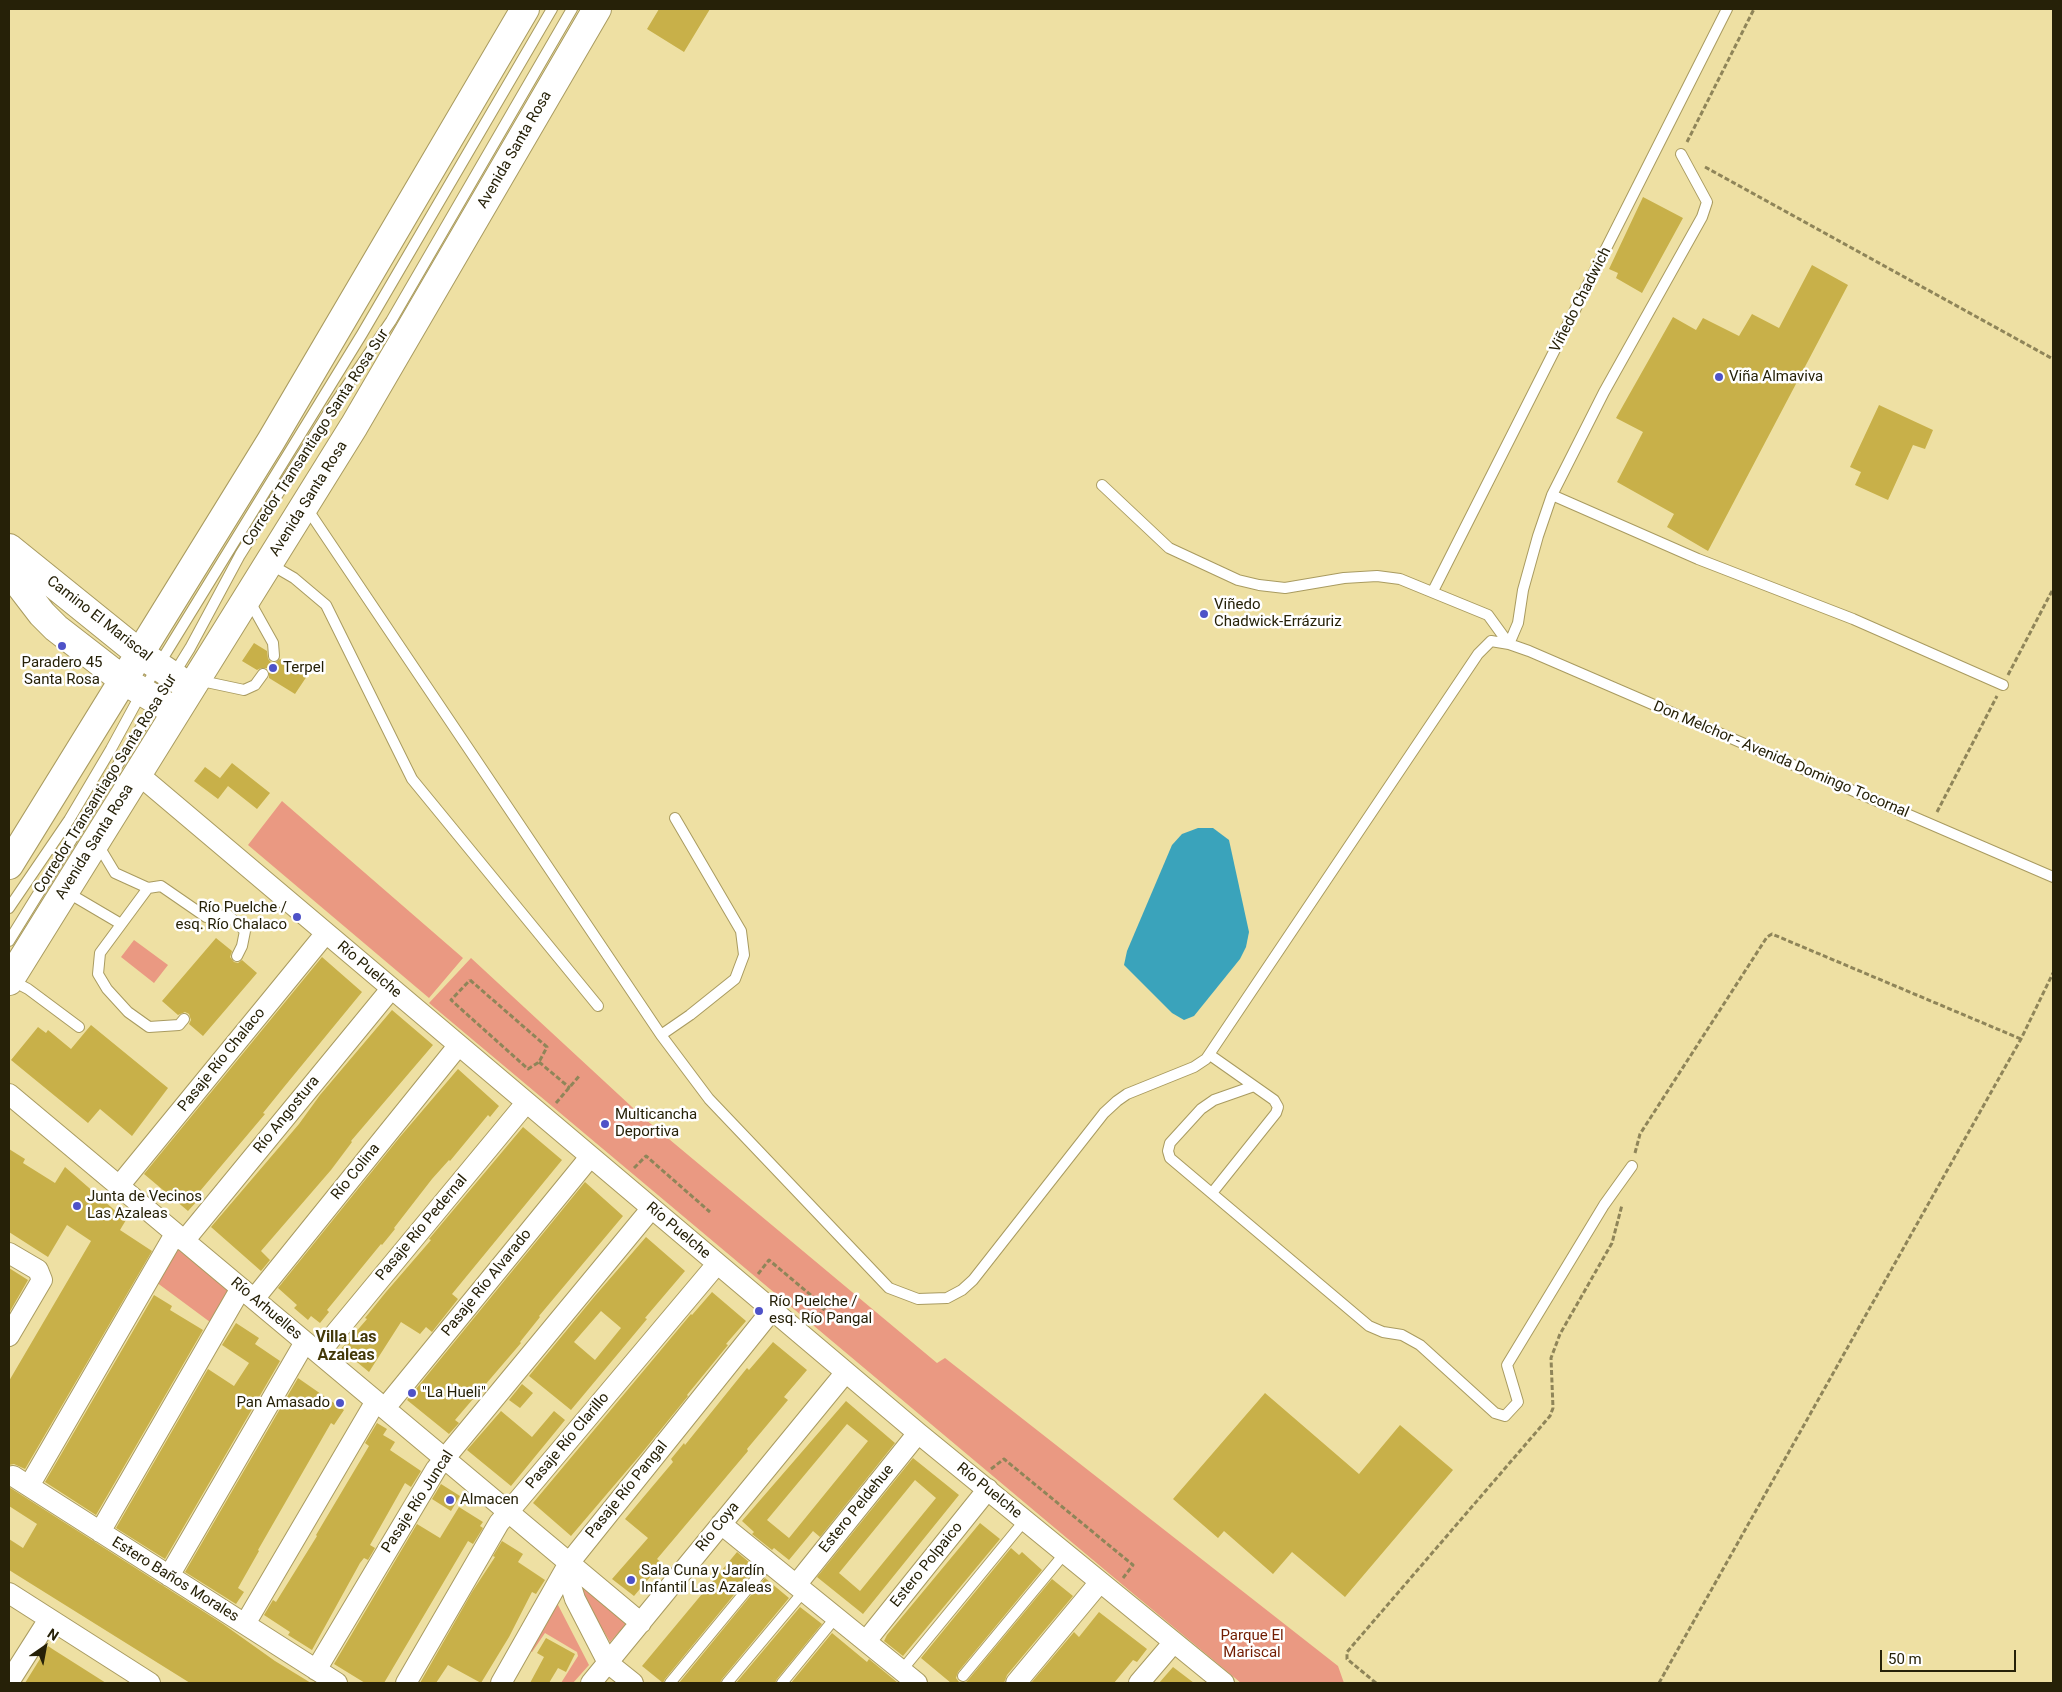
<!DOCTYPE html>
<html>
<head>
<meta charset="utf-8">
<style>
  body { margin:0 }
  #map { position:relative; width:2062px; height:1692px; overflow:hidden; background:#eee0a3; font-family:Roboto,sans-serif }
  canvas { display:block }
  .frame { position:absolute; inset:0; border:10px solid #262108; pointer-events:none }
  .north { position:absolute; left:20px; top:1622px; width:50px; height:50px; -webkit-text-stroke:4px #fff; paint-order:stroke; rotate:33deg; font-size:14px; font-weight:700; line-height:20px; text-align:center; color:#262108 }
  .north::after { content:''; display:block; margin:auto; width:18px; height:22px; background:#262108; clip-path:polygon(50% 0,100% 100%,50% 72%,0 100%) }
  .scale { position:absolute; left:1880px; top:1650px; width:136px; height:22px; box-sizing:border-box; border:2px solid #262108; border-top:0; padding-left:6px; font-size:15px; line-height:18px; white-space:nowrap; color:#262108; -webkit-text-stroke:4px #fff; paint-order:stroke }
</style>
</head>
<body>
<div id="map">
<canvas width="2062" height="1692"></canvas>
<div class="frame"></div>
<div class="north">N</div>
<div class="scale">50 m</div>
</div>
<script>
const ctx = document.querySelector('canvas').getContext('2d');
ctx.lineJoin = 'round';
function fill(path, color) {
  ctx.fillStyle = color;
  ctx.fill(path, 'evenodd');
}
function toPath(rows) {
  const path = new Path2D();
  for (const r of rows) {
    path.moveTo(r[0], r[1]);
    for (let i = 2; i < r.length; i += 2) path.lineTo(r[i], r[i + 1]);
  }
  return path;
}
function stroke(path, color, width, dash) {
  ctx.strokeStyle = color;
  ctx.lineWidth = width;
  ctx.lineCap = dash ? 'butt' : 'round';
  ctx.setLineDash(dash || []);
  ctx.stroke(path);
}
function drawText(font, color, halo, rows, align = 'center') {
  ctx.font = font + ' Roboto,sans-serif';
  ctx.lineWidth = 5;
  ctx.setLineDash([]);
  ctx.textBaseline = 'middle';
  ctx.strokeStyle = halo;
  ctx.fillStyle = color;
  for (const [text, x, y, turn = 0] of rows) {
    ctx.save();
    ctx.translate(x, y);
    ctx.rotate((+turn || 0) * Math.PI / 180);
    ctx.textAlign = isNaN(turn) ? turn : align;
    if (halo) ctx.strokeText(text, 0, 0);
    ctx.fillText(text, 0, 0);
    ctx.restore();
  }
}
const green = toPath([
  [282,801,463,958,429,998,248,845],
  [134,940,168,965,154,983,121,957],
  [471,958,645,1119,937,1363,945,1358,1338,1666,1344,1683,1241,1683,1130,1591,429,1003],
  [176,1248,230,1290,210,1322,156,1282],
  [582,1586,629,1621,610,1642,581,1593],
  [557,1603,589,1665,573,1683,561,1683,578,1656,577,1652,545,1633,532,1652,525,1649]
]);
const water = toPath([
  [1198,828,1213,828,1229,840,1249,932,1246,947,1240,959,1194,1016,1184,1020,1172,1013,1124,965,1127,951,1172,845,1182,834]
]);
const building = toPath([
  [659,9,710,9,684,52,647,29],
  [1643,197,1683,218,1642,293,1616,278,1618,273,1609,269],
  [1812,265,1848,285,1708,551,1667,527,1674,514,1617,482,1643,432,1616,418,1673,317,1696,330,1703,318,1739,336,1752,314,1779,328],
  [1879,405,1933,430,1925,449,1913,445,1888,500,1855,485,1861,472,1850,467],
  [254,643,267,651,268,659,271,662,275,663,280,659,307,676,295,694,269,678,269,672,267,668,261,668,257,670,242,661],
  [232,763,270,793,257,809,228,786,218,799,194,781,205,767,220,778],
  [216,938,232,951,230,957,234,962,238,963,242,960,257,973,203,1036,189,1024,191,1020,189,1014,185,1012,178,1015,162,1001],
  [322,957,362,992,284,1087,263,1113,265,1114,195,1197,198,1200,188,1211,144,1174],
  [392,1010,433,1045,351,1141,352,1142,331,1170,261,1251,270,1260,261,1271,211,1227,299,1124,320,1095],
  [91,1025,168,1088,132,1136,100,1109,88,1123,11,1060,38,1027,46,1033,48,1030,71,1049],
  [458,1069,499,1106,490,1117,488,1115,450,1161,449,1160,432,1179,394,1228,395,1229,382,1245,381,1244,327,1310,329,1312,320,1323,311,1316,308,1320,294,1308,297,1305,278,1288,399,1138],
  [523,1127,562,1160,452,1294,458,1299,432,1332,426,1327,420,1334,401,1322,369,1372,341,1349,367,1319,365,1318,386,1292,431,1240,429,1239],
  [9,1149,25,1159,23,1163,55,1183,65,1167,126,1220,120,1230,152,1251,25,1469,14,1464,9,1465,9,1381,91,1241,67,1225,48,1257,9,1232],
  [585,1182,623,1216,539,1316,540,1317,520,1342,521,1343,455,1420,459,1423,449,1434,407,1400],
  [646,1237,685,1271,645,1318,647,1319,571,1410,529,1376,594,1297],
  [601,1311,621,1328,595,1360,574,1342],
  [9,1268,28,1280,9,1313],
  [712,1292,746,1321,726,1344,728,1345,687,1395,688,1396,641,1454,571,1536,533,1503,691,1314,692,1315],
  [154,1295,172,1306,170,1310,203,1330,96,1515,45,1482],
  [236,1323,259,1338,255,1344,280,1361,165,1559,116,1528,208,1369,234,1386,249,1363,222,1345],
  [773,1342,807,1370,784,1397,788,1400,747,1449,748,1451,657,1559,662,1563,634,1596,612,1579,648,1538,625,1519,673,1462,671,1459,684,1443,685,1445,747,1368,749,1370],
  [298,1378,344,1410,334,1425,331,1423,258,1550,259,1551,238,1588,244,1592,236,1604,185,1572],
  [522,1384,533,1393,520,1408,509,1400],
  [1265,1393,1359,1474,1400,1425,1453,1470,1345,1597,1292,1552,1273,1574,1224,1531,1218,1538,1173,1499],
  [846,1401,895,1443,820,1537,813,1531,789,1560,774,1548,772,1550,752,1534,754,1532,742,1521],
  [847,1424,868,1441,789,1538,767,1520],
  [501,1411,532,1437,554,1411,565,1420,511,1486,467,1450],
  [377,1423,387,1429,383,1435,395,1442,390,1450,421,1471,411,1487,405,1483,370,1545,375,1548,368,1560,364,1558,360,1563,312,1650,288,1635,290,1632,264,1615,273,1600,276,1602,317,1536,316,1535,369,1446,365,1443],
  [913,1458,959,1495,863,1614,817,1577],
  [915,1480,936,1498,860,1591,839,1573],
  [441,1484,460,1496,451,1511,432,1499],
  [9,1487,223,1624,275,1661,311,1683,190,1683,9,1570,9,1539,23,1548,37,1524,9,1506],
  [459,1507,483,1522,480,1526,483,1528,473,1544,468,1541,384,1683,365,1683,334,1664,417,1524,440,1538],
  [980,1523,1000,1539,903,1656,884,1641,887,1635],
  [502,1541,523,1554,518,1562,545,1580,536,1594,532,1592,509,1637,481,1683,448,1665,436,1683,420,1683,472,1592,495,1557,493,1556],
  [1011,1548,1019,1555,1022,1552,1042,1570,958,1672,956,1678,959,1682,965,1683,968,1680,1052,1579,1073,1596,1007,1675,1004,1683,951,1683,921,1658],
  [737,1552,756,1568,665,1679,663,1683,642,1666],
  [765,1578,789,1598,722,1679,720,1683,679,1683],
  [800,1607,822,1624,777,1679,775,1683,736,1683],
  [1099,1612,1147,1649,1137,1662,1133,1660,1114,1683,1031,1683,1074,1632,1079,1637],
  [832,1633,867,1662,869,1659,898,1683,791,1683],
  [546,1638,575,1654,566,1672,558,1668,549,1683,530,1683,544,1657,537,1653],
  [48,1646,54,1650,106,1683,25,1683],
  [1173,1667,1194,1683,1159,1683]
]);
const path = toPath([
  [1687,142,1754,9],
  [1705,167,2053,359],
  [2008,675,2053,589],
  [1937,812,1997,696],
  [470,980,547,1047,539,1062,528,1069,451,1000,470,980],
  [539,1062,570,1088],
  [556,1103,580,1075],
  [1635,1153,1640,1134,1767,937,1772,934,2021,1039],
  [634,1168,646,1156,710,1212],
  [758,1274,769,1260,825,1307,814,1322],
  [991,1469,1004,1459,1133,1565,1123,1578],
  [1376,1683,1347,1659,1347,1652,1550,1416,1553,1408,1551,1358,1560,1334,1612,1243,1622,1205],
  [1659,1683,2021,1039,2053,973]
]);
const lane = toPath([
  [1102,485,1169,548,1238,580,1259,585,1285,588,1344,578,1377,576,1400,579,1488,615,1509,644],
  [1552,495,1698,559,1853,619,2003,685],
  [306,507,661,1035,709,1099,889,1288,918,1299,947,1298,962,1290,973,1280,1104,1113,1117,1101,1127,1094,1194,1067,1206,1059,1478,654,1491,641,1509,644,1529,651,2053,877],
  [270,564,294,578,326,605,412,779,598,1006],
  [1433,591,1727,9],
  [249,600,273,643,274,656],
  [1509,644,1518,623,1523,590,1538,536,1552,495,1604,392,1702,217,1707,202,1681,154],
  [197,680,244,690,255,685,263,674],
  [97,843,115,873,148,888],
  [65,891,121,924],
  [9,908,69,820,111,749,142,692,362,334,552,9],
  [9,941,190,648,240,555,329,412,391,321,572,9],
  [11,980,28,989,79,1027],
  [184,1019,179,1025,149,1027,128,1012,107,989,98,974,100,953,148,888,161,886,206,917,228,915,245,931,242,946,237,956],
  [661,1035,690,1015,735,979,744,955,741,931,675,818],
  [1210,1055,1274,1100,1278,1107,1276,1113,1212,1193],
  [1254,1086,1214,1100,1201,1109,1170,1143,1168,1151,1170,1158,1369,1326,1383,1332,1402,1335,1420,1345,1495,1413,1505,1416,1518,1402,1507,1365,1604,1205,1632,1166],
  [902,1670,1025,1520],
  [963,1676,1065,1553],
  [670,1683,769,1563],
  [727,1683,804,1591],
  [782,1683,836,1617]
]);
const street = toPath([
  [138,774,918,1433,1224,1683],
  [9,1094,641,1623],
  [119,1186,326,933],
  [184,1241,391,989],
  [9,1253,38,1270,42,1280,9,1336],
  [254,1299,458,1046],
  [319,1353,526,1103],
  [385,1408,590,1157],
  [13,1476,337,1683],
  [29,1486,175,1234],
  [721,1524,917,1683],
  [100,1532,241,1288],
  [569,1563,570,1583,575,1599,608,1663,633,1683],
  [169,1576,305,1342],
  [796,1585,918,1433],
  [9,1593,150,1683],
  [245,1624,376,1401],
  [866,1641,988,1489],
  [316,1670,436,1469,651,1209],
  [9,1682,49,1619],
  [406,1683,499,1523,717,1264],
  [501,1683,569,1563,772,1310],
  [591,1683,846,1372],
  [1016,1683,1100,1582],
  [1139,1683,1174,1642]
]);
const primary = toPath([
  [9,548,139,653,191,688],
  [9,571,42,614,56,628,123,680,176,712],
  [9,865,271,441,525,9],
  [9,981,354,426,597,9]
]);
const markers = [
  [1719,377,5,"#4e52c8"],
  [1204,614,5,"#4e52c8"],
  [62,646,5,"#4e52c8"],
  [273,668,5,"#4e52c8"],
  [297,917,5,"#4e52c8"],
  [605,1124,5,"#4e52c8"],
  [77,1206,5,"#4e52c8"],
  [759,1311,5,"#4e52c8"],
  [412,1393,5,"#4e52c8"],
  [340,1403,5,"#4e52c8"],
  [450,1500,5,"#4e52c8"],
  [631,1580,5,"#4e52c8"]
];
const streetNames = [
  ["Avenida Santa Rosa",515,150,-60],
  ["Viñedo Chadwich",1581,300,-63],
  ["Corredor Transantiago Santa Rosa Sur",316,438,-57],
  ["Avenida Santa Rosa",309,499,-58],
  ["Camino El Mariscal",99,619,38],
  ["Don Melchor - Avenida Domingo Tocornal",1781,760,23],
  ["Corredor Transantiago Santa Rosa Sur",106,784,-58],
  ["Avenida Santa Rosa",95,842,-58],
  ["Río Puelche",369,970,40],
  ["Pasaje Río Chalaco",222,1060,-51],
  ["Río Angostura",287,1115,-51],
  ["Río Colina",356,1172,-51],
  ["Pasaje Río Pedernal",422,1228,-50],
  ["Río Puelche",678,1231,40],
  ["Pasaje Río Alvarado",487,1283,-51],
  ["Río Arhuelles",266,1309,40],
  ["Pasaje Río Clarillo",568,1441,-50],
  ["Pasaje Río Pangal",627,1490,-51],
  ["Río Puelche",989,1491,39],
  ["Pasaje Río Juncal",418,1502,-57],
  ["Estero Peldehue",857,1509,-51],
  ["Río Coya",718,1527,-51],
  ["Estero Polpaico",927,1565,-51],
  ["Estero Baños Morales",175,1580,32]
];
const poiNames = [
  ["Viña Almaviva",1729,377],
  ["Viñedo",1214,605],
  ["Chadwick-Errázuriz",1214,622],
  ["Paradero 45",62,663,"center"],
  ["Santa Rosa",62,680,"center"],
  ["Terpel",283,668],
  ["Río Puelche /",287,908,"right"],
  ["esq. Río Chalaco",287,925,"right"],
  ["Multicancha",615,1115],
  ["Deportiva",615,1132],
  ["Junta de Vecinos",87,1197],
  ["Las Azaleas",87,1214],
  ["Río Puelche /",769,1302],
  ["esq. Río Pangal",769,1319],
  ["\"La Hueli\"",422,1393],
  ["Pan Amasado",330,1403,"right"],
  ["Almacen",460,1500],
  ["Sala Cuna y Jardín",641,1571],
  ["Infantil Las Azaleas",641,1588]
];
const parkNames = [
  ["Parque El",1252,1636],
  ["Mariscal",1252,1653]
];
const neighbourhoodNames = [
  ["Villa Las",346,1338],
  ["Azaleas",346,1356]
];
fill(green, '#ea9982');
fill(water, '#3aa3bb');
fill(building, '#c8b049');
stroke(lane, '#a99b60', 12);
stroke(street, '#a99b60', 22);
stroke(primary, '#a99b60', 30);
stroke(path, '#8f8559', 3, [5, 2.5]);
stroke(lane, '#fff', 10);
stroke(street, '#fff', 20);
stroke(primary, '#fff', 28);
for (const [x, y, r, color] of markers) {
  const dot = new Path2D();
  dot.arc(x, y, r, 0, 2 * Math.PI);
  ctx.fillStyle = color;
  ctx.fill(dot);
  stroke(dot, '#fff', 2);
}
drawText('15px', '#262108', '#fff', streetNames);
drawText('15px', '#262108', '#fff', poiNames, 'left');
drawText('15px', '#721c00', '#fff', parkNames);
drawText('bold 16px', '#433809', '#fff', neighbourhoodNames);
</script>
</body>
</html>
